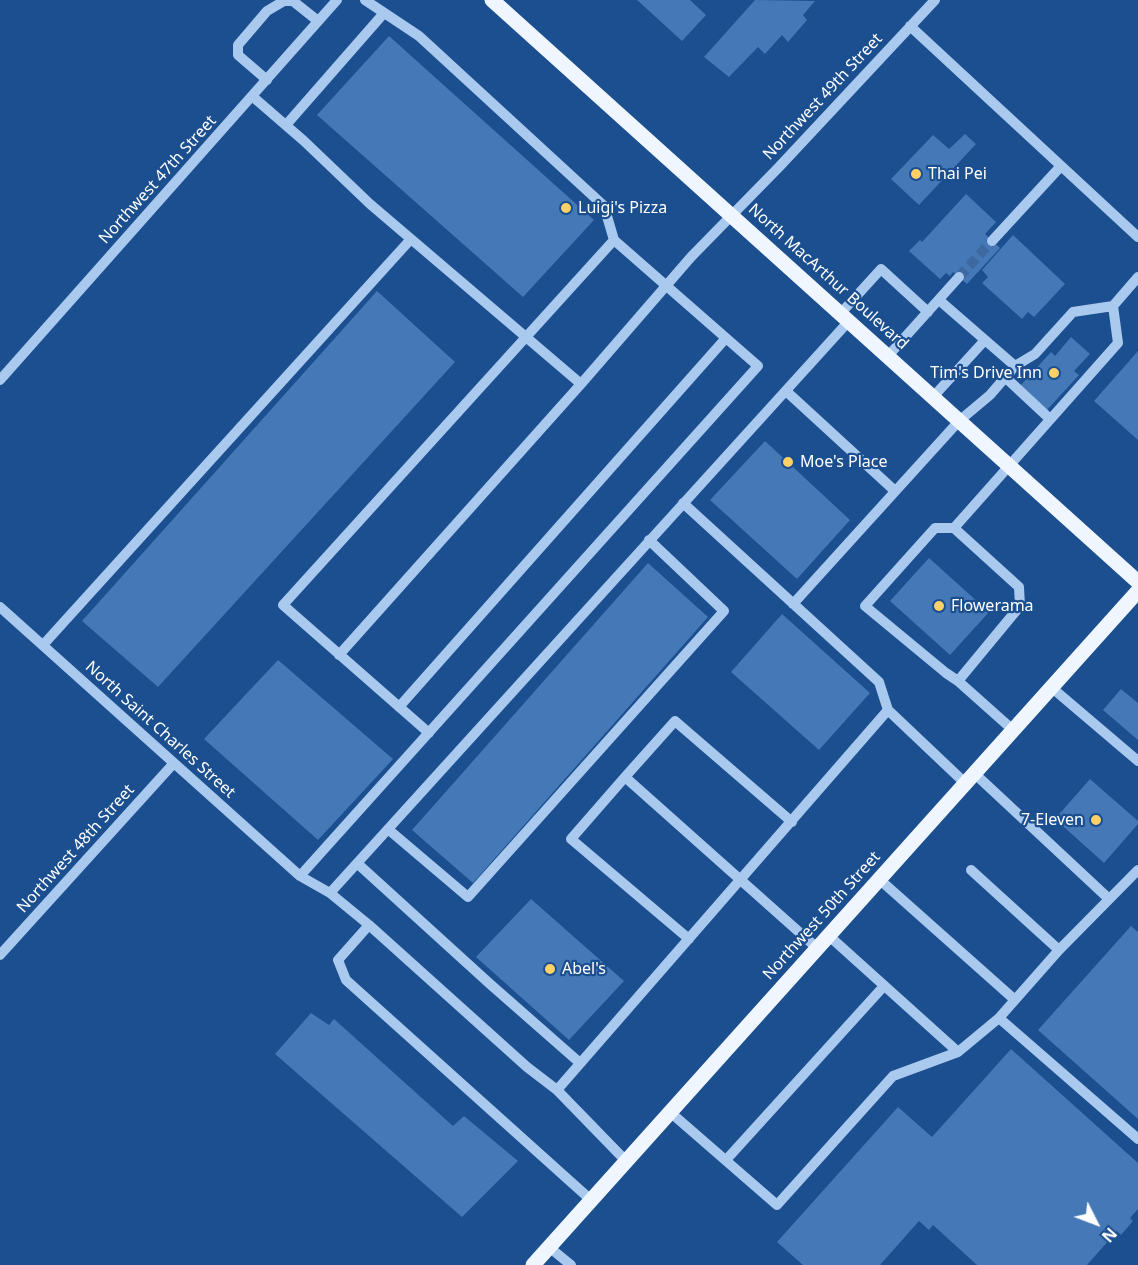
<!DOCTYPE html>
<html>
<head>
<meta charset="utf-8">
<style>
  body { margin:0 }
  #map { position:relative; width:1138px; height:1265px; overflow:hidden; background:#1b4f8f; font-family:"Noto Sans",sans-serif }
  canvas { display:block }
  .north { position:absolute; left:1066px; top:1193px; width:60px; height:60px; -webkit-text-stroke:4px #1b4f8f; paint-order:stroke; rotate:132deg; font-size:16px; font-weight:700; line-height:24px; text-align:center; color:#fff }
  .north::after { content:''; display:block; margin:auto; width:21px; height:27px; background:#fff; clip-path:polygon(50% 0,100% 100%,50% 72%,0 100%) }
</style>
</head>
<body>
<div id="map">
<canvas width="1138" height="1265"></canvas>
<div class="north">N</div>
</div>
<script>
const ctx = document.querySelector('canvas').getContext('2d');
ctx.lineJoin = 'round';
function fill(path, color) {
  ctx.fillStyle = color;
  ctx.fill(path, 'evenodd');
}
function toPath(rows) {
  const path = new Path2D();
  for (const r of rows) {
    path.moveTo(r[0], r[1]);
    for (let i = 2; i < r.length; i += 2) path.lineTo(r[i], r[i + 1]);
  }
  return path;
}
function stroke(path, color, width, dash) {
  ctx.strokeStyle = color;
  ctx.lineWidth = width;
  ctx.lineCap = dash ? 'butt' : 'round';
  ctx.setLineDash(dash || []);
  ctx.stroke(path);
}
function drawText(font, color, halo, rows, align = 'center') {
  ctx.font = font + ' "Noto Sans",sans-serif';
  ctx.lineWidth = 4.5;
  ctx.setLineDash([]);
  ctx.textBaseline = 'middle';
  ctx.strokeStyle = halo;
  ctx.fillStyle = color;
  for (const [text, x, y, turn = 0] of rows) {
    ctx.save();
    ctx.translate(x, y);
    ctx.rotate((+turn || 0) * Math.PI / 180);
    ctx.textAlign = isNaN(turn) ? turn : align;
    if (halo) ctx.strokeText(text, 0, 0);
    ctx.fillText(text, 0, 0);
    ctx.restore();
  }
}
const building = toPath([
  [637,0,690,0,706,15,682,41],
  [755,0,815,1,803,15,807,20,788,42,782,35,765,54,758,47,729,77,704,57],
  [389,36,594,220,523,297,317,115],
  [965,134,976,144,919,205,891,179,933,135,949,149],
  [966,194,996,222,985,234,1000,248,967,284,953,272,950,276,946,273,940,279,909,251,920,240,922,242],
  [1013,235,1065,284,1034,317,1028,312,1022,319,982,283,988,277,982,270],
  [377,291,455,362,158,687,82,621],
  [1071,337,1090,354,1074,371,1079,375,1047,410,1020,386,1051,352,1055,356],
  [1138,351,1138,440,1094,401],
  [765,441,850,520,797,579,710,500],
  [929,558,989,612,950,655,890,601],
  [648,563,708,617,473,883,412,830],
  [782,614,870,693,819,750,731,672],
  [278,660,393,759,318,840,204,739],
  [1121,689,1138,703,1138,740,1103,710],
  [1090,779,1138,821,1138,824,1104,863,1055,819],
  [531,899,624,981,569,1040,476,957],
  [1131,926,1138,932,1138,1119,1038,1030],
  [311,1013,329,1025,334,1019,453,1126,464,1116,518,1161,462,1217,275,1054],
  [1011,1049,1138,1163,1138,1209,1130,1218,1133,1221,1121,1235,1117,1231,1087,1265,977,1265,933,1225,929,1230,919,1221,880,1265,803,1265,777,1242,898,1107,932,1137]
]);
const minorTunnel = toPath([
  [959,277,992,241]
]);
const minor = toPath([
  [910,26,1138,237],
  [267,80,238,55,238,45,267,11,284,1,293,1,318,21],
  [252,96,304,141,370,204,581,384,691,257,779,167,935,0],
  [286,125,384,13],
  [992,241,1061,166],
  [939,300,1015,366],
  [841,313,881,269,928,312],
  [888,356,959,277],
  [1005,377,1050,419],
  [0,380,337,0],
  [786,391,895,491],
  [933,397,985,340],
  [683,503,879,682,888,710],
  [954,528,935,528,865,606,946,673,958,681],
  [793,604,959,421,990,395,1015,366,1035,354,1073,312,1113,306,1138,277],
  [0,607,300,876,330,893,369,925,527,1067,557,1090,626,1161],
  [43,645,411,239],
  [339,655,581,384],
  [1051,687,1138,761],
  [399,707,726,338],
  [1013,730,958,681,1020,606,1019,587,954,528,1118,343,1113,306],
  [429,733,283,605,614,240],
  [974,773,1108,898],
  [625,777,817,948],
  [389,830,468,897,724,611,649,540],
  [358,864,490,984,580,1063],
  [971,870,1059,950],
  [300,876,758,366,614,240,604,206,419,36,365,0],
  [879,879,1015,1000],
  [330,893,849,321],
  [369,925,338,960,346,980,591,1200],
  [828,935,958,1052],
  [689,939,571,839,625,777,675,721,792,822],
  [0,955,174,763],
  [999,1018,1138,1139],
  [557,1090,888,710,965,783],
  [670,1112,777,1205,893,1076,958,1052,999,1018,1059,950,1138,870],
  [726,1160,884,986],
  [549,1247,571,1265]
]);
const major = toPath([
  [492,0,1138,582],
  [533,1265,1138,591]
]);
const markers = [
  [916,174,6,"#ffd166"],
  [566,208,6,"#ffd166"],
  [1054,373,6,"#ffd166"],
  [788,462,6,"#ffd166"],
  [939,606,6,"#ffd166"],
  [1096,820,6,"#ffd166"],
  [550,969,6,"#ffd166"]
];
const streetNames = [
  ["Northwest 49th Street",823,97,-47],
  ["Northwest 47th Street",158,180,-48],
  ["North MacArthur Boulevard",828,277,42],
  ["North Saint Charles Street",160,730,42],
  ["Northwest 48th Street",76,849,-48],
  ["Northwest 50th Street",822,916,-48]
];
const poiNames = [
  ["Thai Pei",928,174],
  ["Luigi's Pizza",578,208],
  ["Tim's Drive Inn",1042,373,"right"],
  ["Moe's Place",800,462],
  ["Flowerama",951,606],
  ["7-Eleven",1084,820,"right"],
  ["Abel's",562,969]
];
fill(building, '#4478b7');
stroke(minorTunnel, '#3d69a0', 10, [10, 5]);
stroke(minor, '#a9c9ee', 10);
stroke(major, '#f0f6ff', 15);
for (const [x, y, r, color] of markers) {
  const dot = new Path2D();
  dot.arc(x, y, r, 0, 2 * Math.PI);
  ctx.fillStyle = color;
  ctx.fill(dot);
  stroke(dot, '#1b4f8f', 2);
}
drawText('16px', '#fff', '#1b4f8f', streetNames);
drawText('16px', '#fff', '#1b4f8f', poiNames, 'left');
</script>
</body>
</html>
